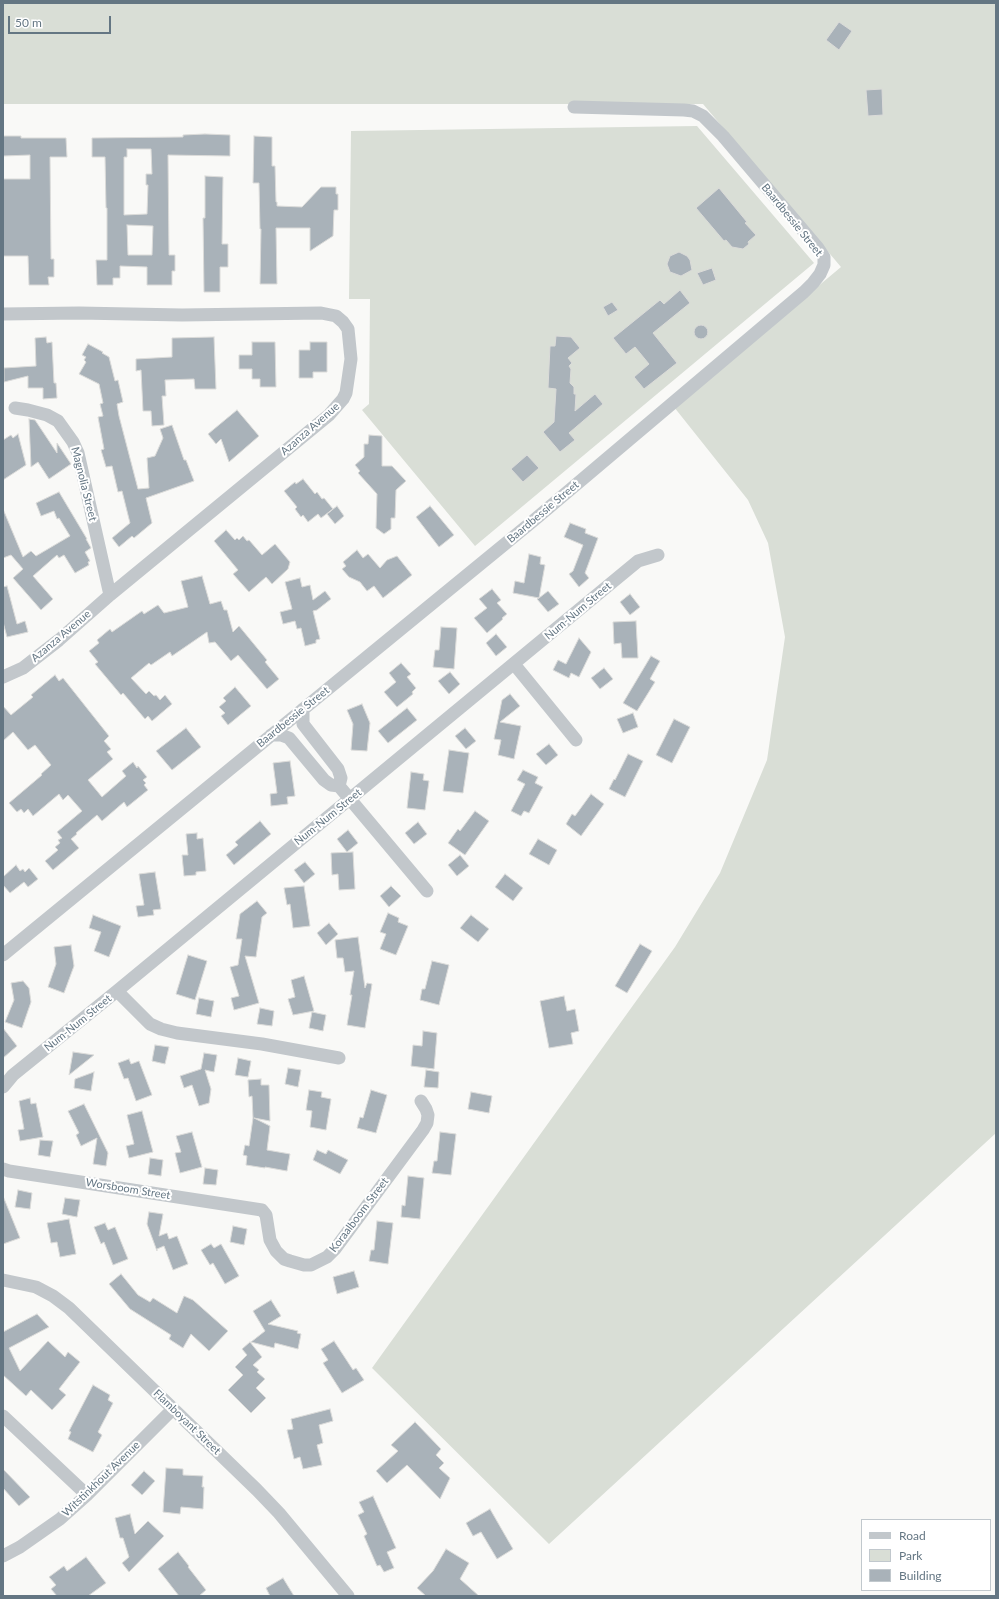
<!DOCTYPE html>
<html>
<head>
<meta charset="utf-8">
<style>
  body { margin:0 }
  #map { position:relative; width:999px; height:1599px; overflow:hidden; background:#f9f9f7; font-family:Lato,sans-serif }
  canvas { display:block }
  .frame { position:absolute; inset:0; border:4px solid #647683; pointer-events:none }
  .legend { position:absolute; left:861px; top:1519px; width:130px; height:72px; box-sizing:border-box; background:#fff; border:1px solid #c1c8cd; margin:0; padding:5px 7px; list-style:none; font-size:12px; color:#647683 }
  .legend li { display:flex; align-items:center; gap:8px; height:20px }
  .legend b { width:20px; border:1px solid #c1c8cd }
  .scale { position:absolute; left:8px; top:16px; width:103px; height:18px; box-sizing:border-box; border:2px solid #647683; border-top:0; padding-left:5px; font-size:12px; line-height:14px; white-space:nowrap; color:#647683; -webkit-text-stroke:3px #fff; paint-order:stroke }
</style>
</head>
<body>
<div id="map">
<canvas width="999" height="1599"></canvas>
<div class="frame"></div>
<ul class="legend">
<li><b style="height:5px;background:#c2c7cb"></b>Road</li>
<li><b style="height:11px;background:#d9ded6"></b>Park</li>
<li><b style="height:11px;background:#a9b2b9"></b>Building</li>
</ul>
<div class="scale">50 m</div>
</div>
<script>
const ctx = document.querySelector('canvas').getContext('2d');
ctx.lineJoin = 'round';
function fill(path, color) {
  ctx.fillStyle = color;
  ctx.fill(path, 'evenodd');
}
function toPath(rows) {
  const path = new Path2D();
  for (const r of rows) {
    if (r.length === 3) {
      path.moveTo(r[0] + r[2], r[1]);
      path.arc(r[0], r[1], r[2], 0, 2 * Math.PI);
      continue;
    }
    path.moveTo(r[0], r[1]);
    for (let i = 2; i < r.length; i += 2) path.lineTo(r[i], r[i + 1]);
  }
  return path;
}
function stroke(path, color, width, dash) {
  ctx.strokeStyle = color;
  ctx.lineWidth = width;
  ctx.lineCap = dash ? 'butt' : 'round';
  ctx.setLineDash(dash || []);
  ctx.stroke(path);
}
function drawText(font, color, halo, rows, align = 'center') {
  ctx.font = font + ' Lato,sans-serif';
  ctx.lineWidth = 4;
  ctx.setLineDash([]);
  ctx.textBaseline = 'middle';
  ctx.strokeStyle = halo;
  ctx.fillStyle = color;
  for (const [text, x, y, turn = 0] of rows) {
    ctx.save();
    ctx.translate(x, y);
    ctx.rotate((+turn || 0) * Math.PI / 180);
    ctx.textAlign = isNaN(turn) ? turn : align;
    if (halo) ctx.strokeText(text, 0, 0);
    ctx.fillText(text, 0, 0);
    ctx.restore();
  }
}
const green = toPath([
  [3,3,996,3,996,1133,549,1544,372,1368,675,947,720,873,767,760,785,637,768,543,748,500,674,407,841,267,703,104,3,104],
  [697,126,814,263,475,546,362,410,369,404,370,299,349,299,351,131]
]);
const building = toPath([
  [839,22,852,31,839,50,826,40,839,22],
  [882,89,883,115,868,116,866,90,882,89],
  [205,134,230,135,230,156,168,155,169,255,175,255,175,271,172,271,172,285,147,285,147,267,120,266,120,278,113,278,113,285,97,285,96,260,107,260,107,208,106,208,105,157,92,157,92,138,183,137,183,135,205,134],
  [127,149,151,149,152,174,146,174,146,185,148,185,147,214,124,215,124,157,127,157,127,149],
  [127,225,153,226,152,255,128,255,127,225],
  [3,136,21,136,21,138,66,138,67,157,50,157,51,259,54,259,54,277,48,277,49,285,29,285,28,256,3,256,3,179,30,179,30,155,3,156,3,136],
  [254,136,272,137,272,166,275,166,276,202,277,202,277,206,302,207,321,187,336,187,336,194,338,194,338,210,334,210,333,236,310,251,310,228,276,228,277,284,260,284,261,229,260,229,259,183,253,183,254,136],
  [205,176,223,177,222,244,228,244,228,267,220,267,220,292,204,292,203,218,205,218,205,176],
  [719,188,747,222,745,223,756,235,748,242,749,244,743,249,732,247,726,240,724,241,696,208,719,188],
  [679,252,687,256,690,260,692,270,681,276,670,272,667,264,670,256,679,252],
  [712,268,716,280,703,285,697,273,712,268],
  [680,290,690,303,653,333,677,363,644,389,634,377,649,364,635,347,626,354,613,338,660,300,664,304,680,290],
  [612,302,618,310,608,316,603,307,612,302],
  [701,332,7],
  [556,336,571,337,580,348,568,358,572,363,569,366,571,369,570,383,574,387,574,394,576,394,575,411,595,394,603,404,569,433,575,440,560,452,543,432,554,422,556,389,548,388,550,346,555,346,556,336],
  [46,337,47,343,52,342,54,383,56,383,57,398,43,399,43,388,28,388,28,376,4,382,4,368,36,366,35,338,46,337],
  [214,337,216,389,195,389,194,379,165,380,166,396,162,396,164,425,152,426,151,411,143,411,141,370,136,371,136,359,172,357,172,338,214,337],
  [252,342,275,342,276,387,260,387,260,379,252,379,252,369,239,369,239,355,252,355,252,342],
  [310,342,327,342,327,372,313,372,313,378,299,378,299,350,310,350,310,342],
  [88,344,103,352,102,353,109,357,115,381,118,380,123,402,117,404,119,416,138,489,149,488,147,458,155,456,163,438,160,429,172,425,184,460,186,460,194,481,146,498,152,523,134,538,132,536,119,547,112,538,130,523,122,491,118,492,112,466,106,467,101,450,104,449,98,417,103,416,100,404,103,403,99,384,79,374,86,362,84,360,86,357,82,355,88,344],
  [237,410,259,436,229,462,221,439,216,444,208,434,237,410],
  [29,419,35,420,57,453,57,443,71,464,49,479,38,462,31,467,29,419],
  [18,434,26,465,3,480,3,440,11,435,13,438,18,434],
  [369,435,382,436,382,466,392,466,406,481,396,490,395,518,391,518,391,529,384,534,376,528,377,494,358,473,360,471,355,465,364,457,364,444,368,444,369,435],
  [527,455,539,468,523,482,511,469,527,455],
  [303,479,315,494,317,492,322,499,324,498,333,509,321,518,318,514,308,522,303,515,301,517,295,509,297,507,284,491,295,482,296,484,303,479],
  [59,492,87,539,86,539,91,548,85,552,90,561,88,562,89,565,75,573,64,555,59,558,57,555,33,576,53,599,41,610,13,578,23,569,11,555,3,558,3,509,23,557,31,551,36,556,70,536,59,518,57,519,54,511,41,516,36,503,59,492],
  [337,506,344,516,335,524,327,514,337,506],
  [430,506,454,535,439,547,416,517,430,506],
  [570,523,586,529,585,533,598,538,585,573,589,578,579,587,569,574,573,571,583,545,564,537,570,523],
  [226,530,235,540,237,538,239,540,243,536,247,541,249,540,262,555,275,544,290,562,288,569,272,584,266,577,249,592,233,574,238,570,214,541,226,530],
  [357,550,363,558,368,554,380,568,387,560,397,556,412,575,383,598,374,586,367,591,360,582,349,577,342,569,346,566,343,562,357,550],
  [529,554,541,557,540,564,545,565,539,598,548,591,559,604,548,612,537,599,539,598,513,593,515,581,524,583,529,554],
  [202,576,210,604,221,601,224,610,227,610,233,632,239,626,267,660,265,662,279,679,267,689,238,655,231,661,215,642,209,643,207,632,172,656,170,652,151,665,149,663,131,678,146,694,149,691,154,696,156,695,160,700,165,695,172,704,152,721,148,716,145,719,123,693,121,695,95,664,98,662,89,651,99,643,97,640,110,629,112,632,142,611,144,614,158,605,164,613,188,607,181,581,202,576],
  [300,578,302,587,310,585,313,600,325,591,331,599,317,610,313,611,320,639,316,640,316,643,305,646,301,628,297,629,295,621,283,624,280,612,292,609,285,582,300,578],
  [7,586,17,624,25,621,28,632,7,637,3,622,3,587,7,586],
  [492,589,501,600,497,603,507,614,502,618,503,619,487,633,474,618,487,608,479,599,492,589],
  [630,594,640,607,630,615,620,602,630,594],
  [636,621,638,658,622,658,621,643,614,644,613,622,636,621],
  [441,627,457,628,454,669,433,667,435,650,439,650,441,627],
  [496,634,507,647,496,656,486,643,496,634],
  [579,638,591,652,579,677,571,673,569,678,553,670,558,660,566,664,579,638],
  [651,656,660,661,650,679,655,682,637,711,623,703,651,656],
  [401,663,411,674,407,677,416,688,412,692,413,694,397,707,384,692,396,682,389,673,401,663],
  [604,668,613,679,600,689,591,678,604,668],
  [450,672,460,684,449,694,438,681,450,672],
  [55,675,59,681,63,678,109,736,104,741,111,749,107,752,113,759,88,780,102,797,126,776,122,771,133,762,137,768,138,766,147,777,143,780,146,783,144,785,148,790,127,807,124,802,102,821,97,815,76,833,77,834,71,839,79,848,53,870,45,861,58,850,55,847,60,843,58,840,62,838,57,832,82,811,68,795,63,800,59,794,33,816,28,809,24,813,21,809,17,812,9,803,42,775,41,774,51,765,35,745,28,750,13,732,3,741,3,706,11,715,33,697,31,695,55,675],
  [235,687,251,706,228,725,221,716,225,713,219,707,226,701,223,698,235,687],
  [510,694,520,706,500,722,521,726,514,759,498,755,501,740,494,739,502,700,510,694],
  [362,704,370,723,367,751,351,750,353,724,347,710,362,704],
  [407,708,417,720,388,743,378,731,407,708],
  [633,713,638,727,623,733,617,719,633,713],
  [674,719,690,727,672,763,656,755,674,719],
  [186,728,201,747,172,770,156,751,186,728],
  [465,728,476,741,466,749,455,736,465,728],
  [549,744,558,755,546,765,536,754,549,744],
  [449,750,469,753,463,793,443,791,449,750],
  [628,754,643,761,625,797,609,789,614,779,615,780,628,754],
  [290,761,295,796,287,797,288,804,271,806,270,794,277,793,273,763,290,761],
  [523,770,538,777,535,783,543,787,529,813,524,811,521,816,511,811,525,784,517,780,523,770],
  [411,772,424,774,423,780,429,781,425,810,407,808,411,772],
  [591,794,604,804,581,836,566,824,572,814,575,816,591,794],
  [475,811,489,821,465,855,448,843,458,829,460,831,475,811],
  [260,821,271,834,234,865,226,855,238,845,235,842,260,821],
  [418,822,427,834,414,844,405,833,418,822],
  [348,830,358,843,347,852,337,839,348,830],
  [197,833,197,839,203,838,206,871,196,872,196,875,184,876,182,855,188,855,186,834,197,833],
  [538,839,557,850,549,865,529,854,538,839],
  [353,852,355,889,339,890,338,874,332,875,331,853,353,852],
  [460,855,469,866,457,876,448,865,460,855],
  [305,862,315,874,304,883,294,870,305,862],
  [16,865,20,871,23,869,25,872,29,868,38,879,28,887,24,882,10,893,3,885,3,877,16,865],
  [155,872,161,909,153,910,154,915,138,917,136,906,144,905,139,874,155,872],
  [505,874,523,888,513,901,495,887,505,874],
  [304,886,310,926,293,928,290,904,287,905,284,888,304,886],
  [391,886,401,896,389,907,380,896,391,886],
  [257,901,267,913,262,917,256,957,245,956,259,1003,234,1010,231,998,239,996,230,967,238,965,242,939,236,939,240,914,257,901],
  [388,913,399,918,398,922,408,926,396,955,380,949,386,934,380,932,388,913],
  [93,915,121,926,109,957,94,951,101,932,89,928,93,915],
  [471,915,489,929,478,942,460,928,471,915],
  [329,923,338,934,326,945,317,933,329,923],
  [358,937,365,988,367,983,372,984,365,1028,347,1025,352,995,350,995,354,971,345,972,343,958,337,958,335,940,358,937],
  [640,944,652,951,627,993,615,986,640,944],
  [71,945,74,966,64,993,48,987,56,964,54,947,71,945],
  [188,955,207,961,195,1000,176,994,188,955],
  [432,961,449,965,439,1005,420,1000,422,989,425,989,432,961],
  [304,976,314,1011,293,1015,288,999,295,997,291,980,304,976],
  [23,981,29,988,31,1002,22,1028,5,1022,14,1000,11,983,23,981],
  [564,996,567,1011,575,1009,579,1031,571,1033,573,1044,549,1048,540,1001,564,996],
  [199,998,214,1001,211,1017,196,1014,199,998],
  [260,1008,274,1011,272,1026,257,1024,260,1008],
  [312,1012,326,1015,323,1031,309,1028,312,1012],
  [3,1028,17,1046,3,1058,3,1028],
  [423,1031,437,1033,434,1069,411,1066,413,1045,422,1046,423,1031],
  [155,1045,169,1047,165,1064,152,1061,155,1045],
  [73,1052,94,1055,69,1075,73,1052],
  [204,1053,217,1055,214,1072,205,1070,211,1089,209,1103,199,1106,192,1085,184,1088,180,1076,201,1069,204,1053],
  [238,1058,251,1061,248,1077,235,1075,238,1058],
  [129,1059,131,1064,139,1061,152,1095,136,1101,128,1078,124,1079,118,1063,129,1059],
  [288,1068,301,1070,298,1087,285,1084,288,1068],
  [426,1070,439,1072,438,1088,424,1087,426,1070],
  [94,1072,91,1091,74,1088,75,1079,94,1072],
  [261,1079,261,1085,269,1085,270,1121,254,1118,270,1126,267,1150,290,1154,287,1171,265,1167,265,1168,246,1165,247,1156,243,1155,245,1145,249,1146,253,1118,252,1096,249,1097,248,1080,261,1079],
  [309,1090,322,1092,321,1097,331,1099,326,1130,310,1127,312,1111,306,1110,309,1090],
  [371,1090,387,1095,376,1133,357,1128,360,1117,363,1118,371,1090],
  [471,1092,492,1096,489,1113,468,1109,471,1092],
  [30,1098,31,1104,36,1103,43,1137,20,1141,18,1130,24,1129,19,1101,30,1098],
  [84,1104,108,1153,106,1166,93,1164,97,1138,81,1146,76,1135,79,1133,68,1111,84,1104],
  [142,1111,153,1152,129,1158,126,1146,134,1144,127,1115,142,1111],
  [192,1132,202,1167,180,1173,175,1153,181,1152,176,1136,192,1132],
  [440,1132,456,1134,451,1175,432,1173,434,1161,437,1161,440,1132],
  [40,1140,53,1141,50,1157,38,1155,40,1140],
  [317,1150,326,1154,328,1150,348,1160,340,1174,313,1160,317,1150],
  [150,1158,163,1160,161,1176,148,1174,150,1158],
  [205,1168,218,1170,216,1185,203,1184,205,1168],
  [408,1176,424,1178,420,1219,401,1217,402,1205,405,1206,408,1176],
  [18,1190,32,1193,30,1209,15,1207,18,1190],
  [3,1196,20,1238,3,1244,3,1196],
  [65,1198,80,1200,77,1217,62,1214,65,1198],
  [149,1212,163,1214,159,1236,167,1233,169,1239,177,1236,188,1264,173,1270,164,1246,157,1249,157,1251,147,1224,149,1212],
  [69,1219,76,1254,60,1257,57,1242,51,1243,47,1223,69,1219],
  [377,1221,393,1223,388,1264,369,1261,371,1250,374,1250,377,1221],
  [105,1223,108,1230,115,1227,128,1259,113,1265,104,1242,101,1244,94,1227,105,1223],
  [233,1226,247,1229,244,1245,230,1242,233,1226],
  [211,1244,214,1248,221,1244,239,1276,225,1284,213,1263,210,1265,201,1250,211,1244],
  [354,1271,359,1287,337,1294,333,1277,354,1271],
  [121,1274,138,1295,150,1302,153,1298,177,1313,184,1296,193,1300,228,1331,209,1351,191,1334,183,1348,169,1339,171,1335,130,1309,109,1284,121,1274],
  [271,1300,281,1316,268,1324,298,1331,297,1333,301,1334,298,1349,275,1343,274,1348,251,1342,265,1331,253,1311,271,1300],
  [37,1314,49,1327,9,1348,20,1371,48,1341,65,1357,68,1352,80,1362,59,1389,66,1395,52,1410,31,1390,26,1396,3,1375,3,1332,37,1314],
  [334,1341,353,1370,356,1368,364,1380,342,1393,323,1363,328,1360,321,1349,334,1341],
  [250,1342,262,1357,253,1365,259,1370,257,1372,265,1379,256,1388,266,1398,251,1413,228,1390,243,1375,235,1367,247,1355,242,1349,250,1342],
  [93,1385,110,1395,108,1400,113,1403,98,1432,102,1435,93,1452,68,1439,71,1432,69,1431,93,1385],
  [330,1409,333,1421,319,1425,323,1443,317,1445,322,1465,303,1469,300,1457,294,1459,287,1430,293,1429,291,1419,330,1409],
  [415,1422,441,1449,436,1455,444,1463,439,1468,450,1478,440,1499,407,1465,387,1483,376,1471,398,1451,391,1445,415,1422],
  [166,1468,183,1469,183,1475,203,1476,202,1487,204,1487,203,1509,181,1507,180,1514,163,1512,166,1468],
  [3,1469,30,1497,19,1506,3,1488,3,1469],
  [144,1471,155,1481,142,1495,131,1485,144,1471],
  [373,1496,396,1548,387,1552,394,1568,384,1572,380,1565,377,1566,364,1536,367,1534,358,1515,364,1512,359,1502,373,1496],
  [490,1509,513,1549,497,1559,481,1532,473,1536,466,1523,490,1509],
  [130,1514,135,1534,148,1521,164,1536,129,1572,122,1563,129,1557,123,1538,120,1538,115,1518,130,1514],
  [446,1549,469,1563,460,1579,479,1596,426,1596,417,1588,433,1571,446,1549],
  [178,1552,189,1566,188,1567,206,1590,199,1596,179,1596,158,1569,178,1552],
  [86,1557,106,1583,88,1596,57,1596,51,1589,56,1585,49,1577,64,1566,67,1571,86,1557],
  [283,1578,294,1596,270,1596,266,1588,283,1578]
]);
const street = toPath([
  [3,314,79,313,182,315,321,313,336,316,343,322,348,329,351,359,346,393,343,399,329,415,110,595,59,640,23,668,3,677],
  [15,408,28,410,47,415,58,421,73,442,78,453,110,595],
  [514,664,576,740],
  [303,709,303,724,338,769,341,778,339,786],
  [271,735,281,735,289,738,324,780,331,785,339,786,427,891],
  [3,955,533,521,804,292,813,283,820,274,824,265,824,257,818,248,723,136,703,116,693,111,684,110,574,107],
  [117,991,150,1024,161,1029,177,1033,262,1044,339,1058],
  [3,1087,13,1075,117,991,638,561,658,555],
  [3,1169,9,1171,262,1210,266,1215,270,1240,276,1251,284,1259,290,1261,304,1265,311,1265,327,1257,335,1249,423,1130,427,1123,428,1115,426,1109,421,1101],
  [3,1280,36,1287,53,1296,69,1308,257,1490,279,1513,348,1596],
  [3,1416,87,1495],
  [3,1556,20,1547,60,1519,87,1495,173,1409]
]);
const streetNames = [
  ["Baardbessie Street",792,220,51],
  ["Azanza Avenue",310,429,-41],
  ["Magnolia Street",84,484,76],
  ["Baardbessie Street",543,512,-40],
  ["Num-Num Street",578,611,-40],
  ["Azanza Avenue",61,636,-40],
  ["Baardbessie Street",293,717,-39],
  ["Num-Num Street",328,817,-39],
  ["Num-Num Street",78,1023,-39],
  ["Worsboom Street",128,1189,9],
  ["Koraalboom Street",359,1215,-53],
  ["Flamboyant Street",187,1422,44],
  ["Witstinkhout Avenue",101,1479,-44]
];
fill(green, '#d9ded6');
fill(building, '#a9b2b9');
stroke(building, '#dbdbd9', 1);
stroke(street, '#c2c7cb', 13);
drawText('11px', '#647683', '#fff', streetNames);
</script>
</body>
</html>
